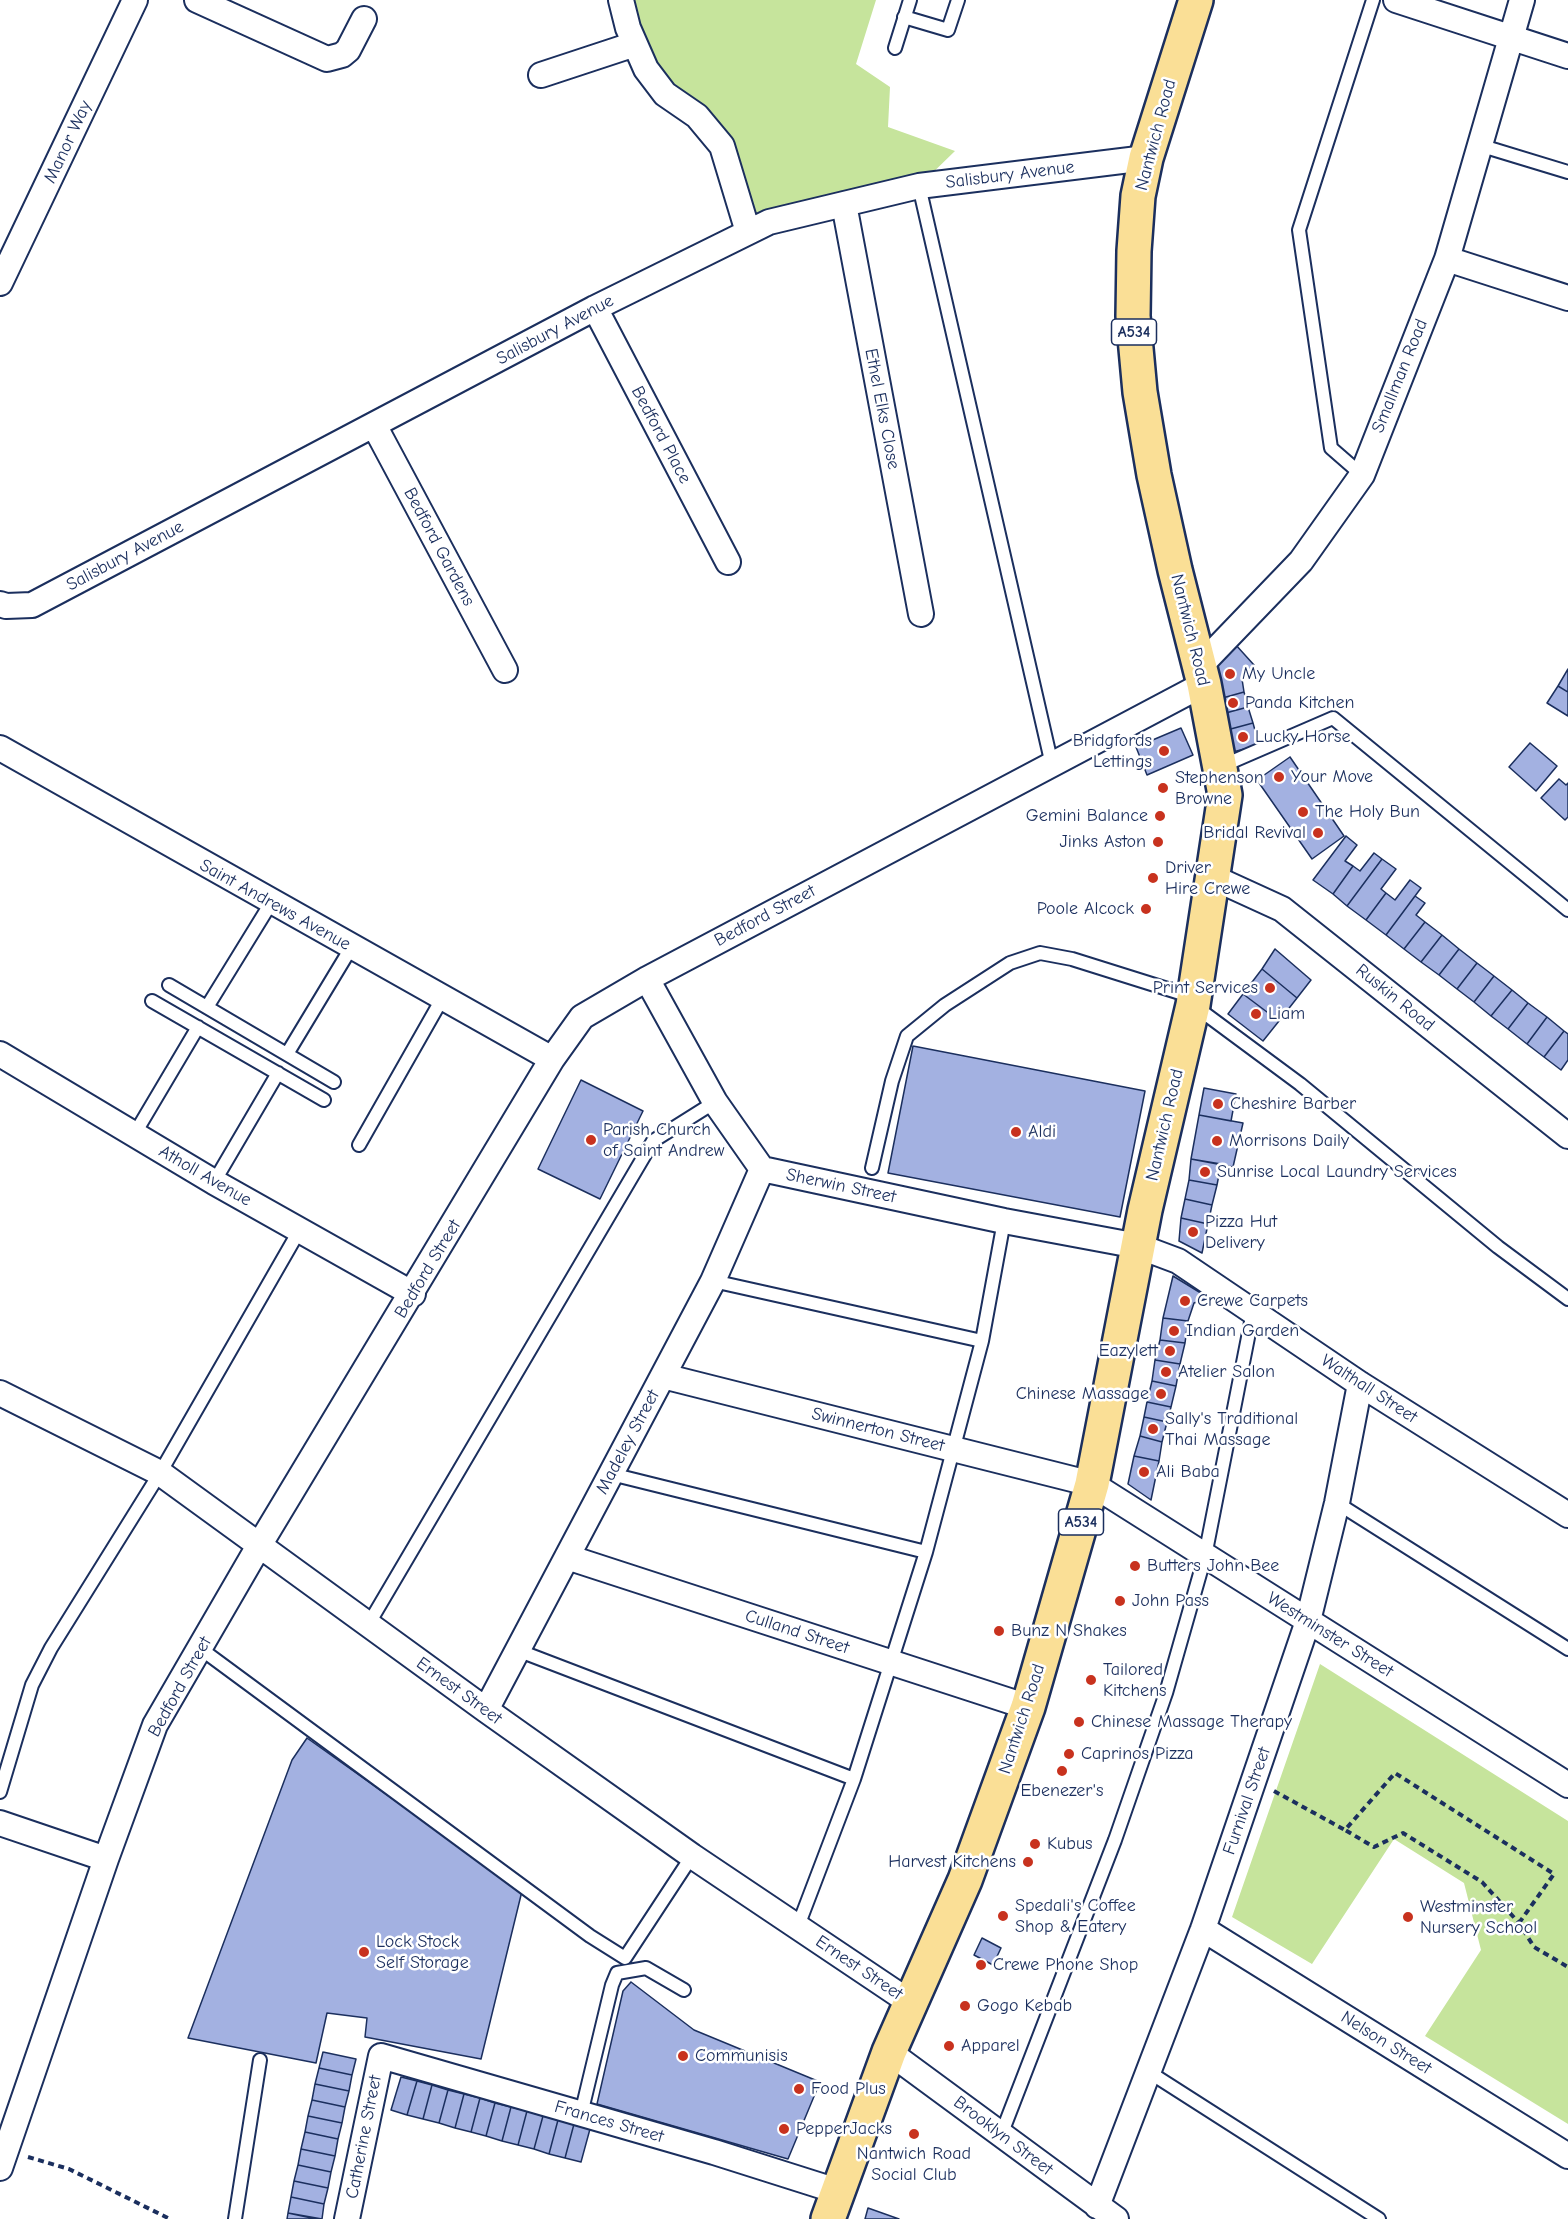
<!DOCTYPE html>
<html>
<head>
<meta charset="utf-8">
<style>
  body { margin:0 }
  canvas { display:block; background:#fff }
</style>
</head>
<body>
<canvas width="1568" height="2219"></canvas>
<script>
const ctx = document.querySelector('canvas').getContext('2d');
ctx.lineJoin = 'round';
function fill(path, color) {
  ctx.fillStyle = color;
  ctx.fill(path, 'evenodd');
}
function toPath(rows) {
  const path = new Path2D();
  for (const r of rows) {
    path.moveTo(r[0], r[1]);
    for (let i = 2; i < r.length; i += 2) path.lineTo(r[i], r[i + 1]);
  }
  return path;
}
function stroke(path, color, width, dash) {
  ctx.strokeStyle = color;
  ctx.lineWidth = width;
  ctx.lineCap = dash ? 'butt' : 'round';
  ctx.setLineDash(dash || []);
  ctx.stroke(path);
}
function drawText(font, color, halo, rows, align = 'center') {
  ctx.font = font + ' "Comic Neue",sans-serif';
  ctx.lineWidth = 5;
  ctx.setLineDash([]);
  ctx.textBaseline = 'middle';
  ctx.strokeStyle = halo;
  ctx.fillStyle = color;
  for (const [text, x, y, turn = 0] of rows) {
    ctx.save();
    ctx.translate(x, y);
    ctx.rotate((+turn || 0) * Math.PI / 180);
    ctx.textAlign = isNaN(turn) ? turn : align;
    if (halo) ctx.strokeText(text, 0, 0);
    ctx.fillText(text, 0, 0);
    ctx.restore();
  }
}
const green = toPath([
  [623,0,876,0,856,64,890,87,888,127,955,151,919,186,748,232,722,146,665,94],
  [1320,1664,1568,1821,1568,2124,1425,2036,1481,1950,1464,1883,1394,1839,1312,1964,1232,1917]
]);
const building = toPath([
  [1235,644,1254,665,1242,679,1244,692,1219,699,1212,669,1235,644],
  [1568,669,1568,692,1558,686,1568,669],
  [1558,686,1568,692,1568,716,1547,703,1558,686],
  [1244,692,1248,707,1222,714,1219,699,1244,692],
  [1248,707,1253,723,1227,730,1222,714,1248,707],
  [1253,723,1259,745,1233,752,1227,730,1253,723],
  [1181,728,1193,755,1147,775,1136,747,1181,728],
  [1530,743,1557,766,1536,791,1509,767,1530,743],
  [1290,757,1344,836,1312,859,1257,780,1290,757],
  [1559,779,1566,785,1568,783,1568,817,1565,820,1541,798,1559,779],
  [1346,836,1357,845,1345,861,1353,866,1333,894,1313,880,1346,836],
  [1374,853,1382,859,1347,906,1333,894,1353,866,1360,871,1374,853],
  [1382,859,1396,869,1381,889,1386,893,1366,920,1347,906,1382,859],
  [1410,880,1421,888,1386,935,1366,920,1386,893,1395,900,1410,880],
  [1415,896,1425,903,1416,915,1425,922,1404,949,1386,935,1415,896],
  [1425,922,1442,935,1421,962,1404,949,1425,922],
  [1442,935,1459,949,1439,975,1421,962,1442,935],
  [1275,949,1311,980,1297,998,1262,969,1275,949],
  [1459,949,1477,963,1457,989,1439,975,1459,949],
  [1477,963,1494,976,1474,1002,1457,989,1477,963],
  [1262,969,1297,998,1279,1021,1243,994,1262,969],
  [1494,976,1512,990,1491,1016,1474,1002,1494,976],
  [1512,990,1528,1003,1508,1029,1491,1016,1512,990],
  [1243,994,1279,1021,1263,1041,1228,1014,1243,994],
  [1528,1003,1547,1017,1527,1044,1508,1029,1528,1003],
  [1547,1017,1564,1031,1544,1057,1527,1044,1547,1017],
  [1564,1031,1568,1034,1568,1060,1561,1070,1544,1057,1564,1031],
  [913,1046,1145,1091,1120,1217,888,1173,913,1046],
  [581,1080,643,1111,600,1199,538,1169,581,1080],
  [1204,1088,1236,1094,1231,1121,1199,1115,1204,1088],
  [1199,1115,1243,1123,1233,1167,1191,1159,1199,1115],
  [1191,1159,1221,1164,1217,1185,1189,1180,1191,1159],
  [1189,1180,1217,1185,1212,1205,1185,1199,1189,1180],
  [1185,1199,1212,1205,1208,1224,1181,1218,1185,1199],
  [1181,1218,1208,1224,1202,1253,1179,1241,1181,1218],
  [1173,1276,1209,1298,1194,1303,1188,1321,1163,1318,1173,1276],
  [1163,1318,1188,1321,1185,1343,1160,1340,1163,1318],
  [1160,1340,1185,1343,1180,1364,1155,1360,1160,1340],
  [1155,1360,1180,1364,1176,1386,1152,1381,1155,1360],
  [1152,1381,1176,1386,1171,1407,1147,1402,1152,1381],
  [1147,1402,1171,1407,1167,1422,1144,1417,1147,1402],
  [1144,1417,1167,1422,1162,1442,1140,1436,1144,1417],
  [1140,1436,1162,1442,1159,1461,1134,1456,1140,1436],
  [1134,1456,1159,1461,1151,1500,1128,1484,1134,1456],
  [307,1738,522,1891,481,2059,365,2037,367,2018,327,2013,316,2063,188,2038,292,1760,307,1738],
  [982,1938,1001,1948,993,1965,974,1955,982,1938],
  [631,1982,694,2030,820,2082,788,2159,597,2104,623,1991,631,1982],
  [323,2052,356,2059,352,2075,319,2068,323,2052],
  [319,2068,352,2075,349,2091,315,2084,319,2068],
  [401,2077,417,2081,407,2115,391,2110,401,2077],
  [417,2081,432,2085,423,2119,407,2115,417,2081],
  [315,2084,349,2091,345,2107,312,2100,315,2084],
  [432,2085,448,2090,439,2123,423,2119,432,2085],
  [448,2090,464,2094,455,2128,439,2123,448,2090],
  [464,2094,480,2098,471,2132,455,2128,464,2094],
  [480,2098,495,2103,486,2136,471,2132,480,2098],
  [312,2100,345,2107,342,2123,308,2116,312,2100],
  [495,2103,511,2107,502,2141,486,2136,495,2103],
  [511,2107,527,2111,518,2145,502,2141,511,2107],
  [527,2111,543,2116,534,2149,518,2145,527,2111],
  [308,2116,342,2123,338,2139,305,2132,308,2116],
  [543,2116,558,2120,549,2154,534,2149,543,2116],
  [558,2120,574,2124,565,2158,549,2154,558,2120],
  [574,2124,590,2129,581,2162,565,2158,574,2124],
  [305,2132,338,2139,335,2156,301,2149,305,2132],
  [301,2149,335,2156,331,2172,298,2165,301,2149],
  [298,2165,331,2172,328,2188,294,2181,298,2165],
  [294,2181,328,2188,324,2204,291,2197,294,2181],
  [291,2197,324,2204,322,2219,288,2213,291,2197],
  [868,2208,899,2219,865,2219,868,2208],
  [288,2213,316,2219,287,2219,288,2213]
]);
const path = toPath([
  [1274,1791,1345,1830],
  [1519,1923,1554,1874,1395,1773,1345,1830,1374,1847,1403,1833,1482,1882,1519,1923,1534,1947,1568,1967],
  [28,2157,69,2169,170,2219]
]);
const service = toPath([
  [904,17,948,30,958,0],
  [895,48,910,0],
  [1479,145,1568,172],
  [919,186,1052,765],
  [1362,475,1331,448,1299,230,1373,0],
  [1222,766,1333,718,1568,910],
  [169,985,334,1082],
  [152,1001,324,1100],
  [207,1007,271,903],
  [1196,1007,1300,1084,1498,1247,1568,1299],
  [287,1054,351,948],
  [134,1135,198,1027],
  [359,1145,442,999],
  [872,1168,892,1081,907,1036,945,1005,1010,963,1040,953,1072,959,1193,997],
  [214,1182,278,1073],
  [713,1281,982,1341],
  [611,1474,926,1552],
  [1337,1503,1568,1649],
  [368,1625,653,1141,715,1102],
  [201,1649,590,1936,625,1958,692,1856],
  [517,1650,854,1779],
  [0,1792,32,1685,51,1648,160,1473,299,1231],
  [798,1926,854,1779,926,1552,982,1341,1004,1221],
  [1149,2072,1379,2219],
  [581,2114,612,1985,617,1973,646,1968,684,1990],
  [1001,2135,1115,1840,1166,1693,1205,1556,1253,1312],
  [235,2219,260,2060]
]);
const minor = toPath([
  [197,0,327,59,342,55,348,50,364,19],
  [621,0,628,28,646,69,665,94,697,116,722,146,748,232],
  [1396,0,1568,56],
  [541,75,635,44],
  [844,204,921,614],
  [1447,259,1568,298],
  [0,283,135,0],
  [595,308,728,562],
  [374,425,505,670],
  [0,604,6,606,32,605,595,308,769,222,919,186,1146,158],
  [1200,666,1301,561,1362,475,1447,259,1522,0],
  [0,748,552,1059],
  [1212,877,1282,909,1568,1136],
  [647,979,715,1102,762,1169,1004,1221,1138,1246,1178,1261,1360,1384,1568,1515],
  [0,1054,214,1182,413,1294],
  [663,1376,1092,1484,1568,1785],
  [0,1393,160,1473,486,1710,692,1856,911,2003],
  [567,1557,1028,1707],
  [486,1710,713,1281,762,1169],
  [0,1823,106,1859],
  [1203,1929,1568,2156],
  [889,2052,1116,2219],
  [0,2168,106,1859,155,1725,260,1544,552,1059,582,1017,647,979,1204,684],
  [1097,2206,1203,1929,1308,1621,1337,1503,1360,1384],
  [347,2219,381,2056,714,2152,837,2191]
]);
const primary = toPath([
  [828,2219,889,2052,965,1880,1028,1707,1092,1484,1145,1210,1193,1005,1225,795,1204,684,1175,570,1154,475,1140,392,1133,316,1134,251,1138,196,1146,158,1196,0]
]);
const markers = [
  [1230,674,6,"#c8321e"],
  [1233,703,6,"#c8321e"],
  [1243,737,6,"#c8321e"],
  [1164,751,6,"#c8321e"],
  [1279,777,6,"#c8321e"],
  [1163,788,6,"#c8321e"],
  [1303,812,6,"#c8321e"],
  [1160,816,6,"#c8321e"],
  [1318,833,6,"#c8321e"],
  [1158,842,6,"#c8321e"],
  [1153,878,6,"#c8321e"],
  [1146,909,6,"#c8321e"],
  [1270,988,6,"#c8321e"],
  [1256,1014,6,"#c8321e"],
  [1218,1104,6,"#c8321e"],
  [1016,1132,6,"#c8321e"],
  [591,1140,6,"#c8321e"],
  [1217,1141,6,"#c8321e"],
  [1205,1172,6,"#c8321e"],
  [1193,1232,6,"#c8321e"],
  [1185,1301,6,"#c8321e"],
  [1174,1331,6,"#c8321e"],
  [1170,1351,6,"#c8321e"],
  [1166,1372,6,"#c8321e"],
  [1161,1394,6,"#c8321e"],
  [1153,1429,6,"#c8321e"],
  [1144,1472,6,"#c8321e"],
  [1135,1566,6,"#c8321e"],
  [1120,1601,6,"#c8321e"],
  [999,1631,6,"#c8321e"],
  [1091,1680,6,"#c8321e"],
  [1079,1722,6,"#c8321e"],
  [1069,1754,6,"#c8321e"],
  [1062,1771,6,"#c8321e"],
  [1035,1844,6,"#c8321e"],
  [1028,1862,6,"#c8321e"],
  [1003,1916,6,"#c8321e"],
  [1408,1917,6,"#c8321e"],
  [364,1952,6,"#c8321e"],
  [981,1965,6,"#c8321e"],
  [965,2006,6,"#c8321e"],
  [949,2046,6,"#c8321e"],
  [683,2056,6,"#c8321e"],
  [799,2089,6,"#c8321e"],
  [784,2129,6,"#c8321e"],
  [914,2134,6,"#c8321e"]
];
const shields = [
  [1134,332,45],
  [1081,1522,45]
];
const shieldNames = [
  ["A534",1134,332],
  ["A534",1081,1522]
];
const streetNames = [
  ["Nantwich Road",1156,135,-75],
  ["Manor Way",68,142,-65],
  ["Salisbury Avenue",1010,175,-7],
  ["Salisbury Avenue",555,330,-28],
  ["Smallman Road",1400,376,-68],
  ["Ethel Elks Close",882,409,79],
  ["Bedford Place",661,435,62],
  ["Bedford Gardens",439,547,62],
  ["Salisbury Avenue",125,556,-28],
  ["Nantwich Road",1190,630,76],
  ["Saint Andrews Avenue",275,905,29],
  ["Bedford Street",765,916,-28],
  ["Ruskin Road",1395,998,39],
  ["Nantwich Road",1165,1125,-77],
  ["Atholl Avenue",205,1176,30],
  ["Sherwin Street",841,1186,12],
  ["Bedford Street",428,1269,-59],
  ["Walthall Street",1369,1389,33],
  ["Swinnerton Street",878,1430,14],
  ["Madeley Street",628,1442,-62],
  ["Culland Street",797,1632,18],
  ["Westminster Street",1330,1635,32],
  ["Bedford Street",180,1687,-61],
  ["Ernest Street",459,1691,36],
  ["Nantwich Road",1022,1719,-72],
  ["Furnival Street",1247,1801,-71],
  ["Ernest Street",859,1968,34],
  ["Nelson Street",1386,2043,32],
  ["Frances Street",609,2122,16],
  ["Brooklyn Street",1003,2136,37],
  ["Catherine Street",364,2137,-79]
];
const poiNames = [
  ["My Uncle",1242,674],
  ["Panda Kitchen",1245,703],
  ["Lucky Horse",1255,737],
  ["Bridgfords",1152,741,"right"],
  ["Lettings",1152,762,"right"],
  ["Your Move",1291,777],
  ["Stephenson",1175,778],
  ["Browne",1175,799],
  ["The Holy Bun",1315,812],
  ["Gemini Balance",1148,816,"right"],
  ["Bridal Revival",1306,833,"right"],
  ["Jinks Aston",1146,842,"right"],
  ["Driver",1165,868],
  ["Hire Crewe",1165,889],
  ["Poole Alcock",1134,909,"right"],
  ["Print Services",1258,988,"right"],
  ["Liam",1268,1014],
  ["Cheshire Barber",1230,1104],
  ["Parish Church",603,1130],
  ["of Saint Andrew",603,1151],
  ["Aldi",1028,1132],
  ["Morrisons Daily",1229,1141],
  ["Sunrise Local Laundry Services",1217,1172],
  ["Pizza Hut",1205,1222],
  ["Delivery",1205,1243],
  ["Crewe Carpets",1197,1301],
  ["Indian Garden",1186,1331],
  ["Eazylett",1158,1351,"right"],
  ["Atelier Salon",1178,1372],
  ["Chinese Massage",1149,1394,"right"],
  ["Sally's Traditional",1165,1419],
  ["Thai Massage",1165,1440],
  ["Ali Baba",1156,1472],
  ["Butters John Bee",1147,1566],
  ["John Pass",1132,1601],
  ["Bunz N Shakes",1011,1631],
  ["Tailored",1103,1670],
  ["Kitchens",1103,1691],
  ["Chinese Massage Therapy",1091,1722],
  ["Caprinos Pizza",1081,1754],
  ["Ebenezer's",1062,1791,"center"],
  ["Kubus",1047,1844],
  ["Harvest Kitchens",1016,1862,"right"],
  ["Spedali's Coffee",1015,1906],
  ["Shop & Eatery",1015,1927],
  ["Westminster",1420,1907],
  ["Nursery School",1420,1928],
  ["Lock Stock",376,1942],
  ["Self Storage",376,1963],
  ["Crewe Phone Shop",993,1965],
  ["Gogo Kebab",977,2006],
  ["Apparel",961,2046],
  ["Communisis",695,2056],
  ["Food Plus",811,2089],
  ["PepperJacks",796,2129],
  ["Nantwich Road",914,2154,"center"],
  ["Social Club",914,2175,"center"]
];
fill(green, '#c6e49c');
fill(building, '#a3b1e1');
stroke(building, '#1b2f5e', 1.5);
stroke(service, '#1b2f5e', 16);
stroke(minor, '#1b2f5e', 28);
stroke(primary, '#1b2f5e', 38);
stroke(path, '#1b2f5e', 4, [6, 4.5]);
stroke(service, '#fff', 12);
stroke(minor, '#fff', 24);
stroke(primary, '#fadf96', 33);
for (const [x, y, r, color] of markers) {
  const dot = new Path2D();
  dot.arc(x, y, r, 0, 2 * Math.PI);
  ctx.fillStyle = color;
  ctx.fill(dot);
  stroke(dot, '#fff', 2);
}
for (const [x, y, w] of shields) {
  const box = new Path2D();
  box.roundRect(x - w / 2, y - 13, w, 26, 4.5);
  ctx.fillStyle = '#fff';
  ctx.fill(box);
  stroke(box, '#1b2f5e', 1.5);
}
drawText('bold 16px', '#1b2f5e', null, shieldNames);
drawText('18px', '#1b2f5e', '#fff', streetNames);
drawText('18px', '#1b2f5e', '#fff', poiNames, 'left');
</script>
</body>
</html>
